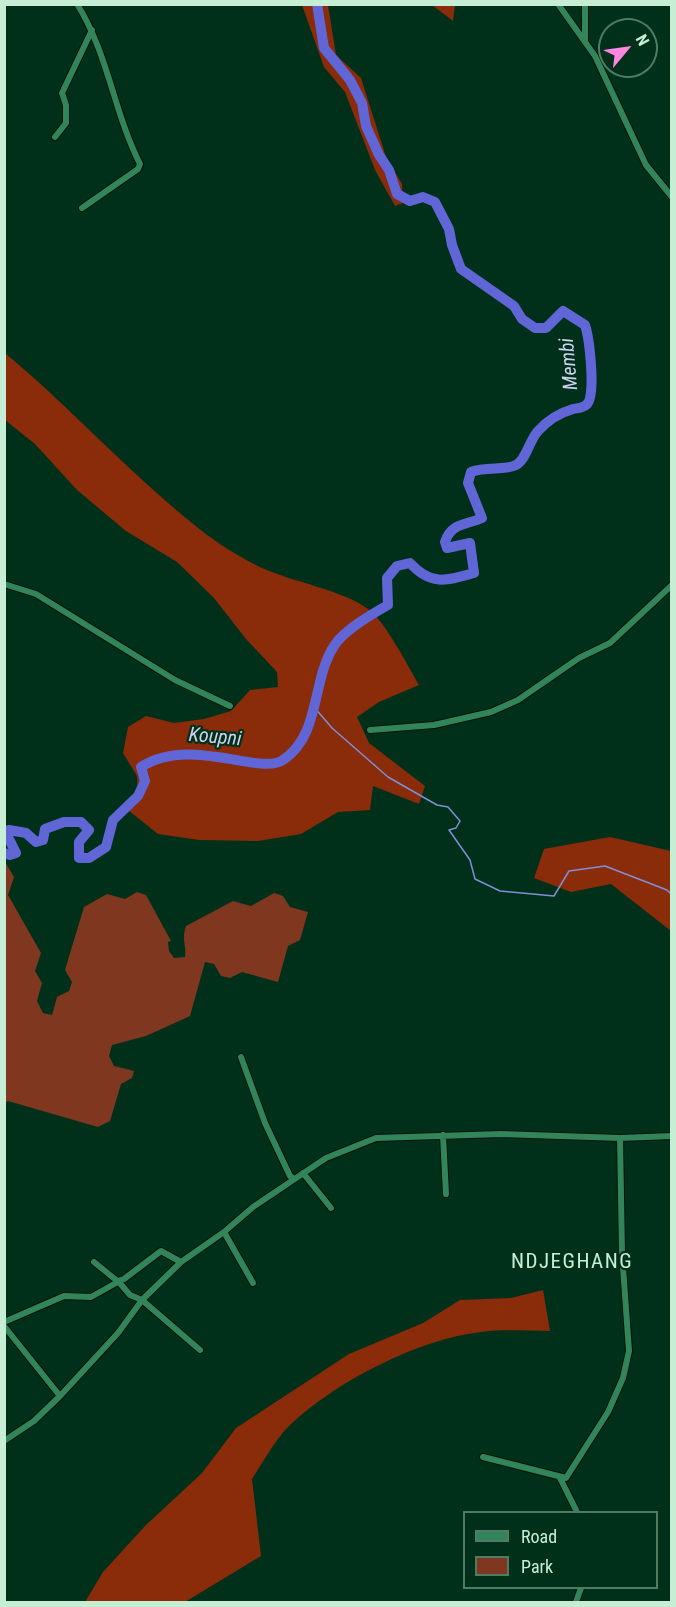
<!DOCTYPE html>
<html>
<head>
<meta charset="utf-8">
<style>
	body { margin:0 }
	#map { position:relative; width:676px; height:1607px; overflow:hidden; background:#01301a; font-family:"Roboto Condensed",sans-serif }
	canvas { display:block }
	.frame { position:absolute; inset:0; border:6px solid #c6eed5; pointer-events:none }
	.legend { position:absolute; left:463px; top:1511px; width:195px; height:78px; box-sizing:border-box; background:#01301a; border:2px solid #507c65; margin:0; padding:8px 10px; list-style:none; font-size:18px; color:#c6eed5 }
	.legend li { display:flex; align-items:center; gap:12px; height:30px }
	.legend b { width:30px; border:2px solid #507c65 }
	.north { position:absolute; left:598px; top:18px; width:60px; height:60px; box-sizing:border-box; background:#01301a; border:2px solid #507c65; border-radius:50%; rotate:61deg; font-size:16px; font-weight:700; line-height:24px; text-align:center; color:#c6eed5 }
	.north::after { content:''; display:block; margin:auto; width:21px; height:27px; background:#fe85e0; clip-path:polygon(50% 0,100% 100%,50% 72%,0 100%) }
</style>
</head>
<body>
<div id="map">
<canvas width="676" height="1607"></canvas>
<div class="frame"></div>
<ul class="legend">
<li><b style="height:8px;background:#32855a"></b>Road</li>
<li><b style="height:16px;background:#7f3720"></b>Park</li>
</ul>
<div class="north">N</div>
</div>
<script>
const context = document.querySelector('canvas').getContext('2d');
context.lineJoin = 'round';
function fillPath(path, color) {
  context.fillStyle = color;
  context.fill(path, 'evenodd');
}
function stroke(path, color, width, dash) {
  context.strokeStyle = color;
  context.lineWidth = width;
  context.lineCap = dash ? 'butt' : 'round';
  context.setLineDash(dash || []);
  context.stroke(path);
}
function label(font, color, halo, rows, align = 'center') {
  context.font = font + ' "Roboto Condensed",sans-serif';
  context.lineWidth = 4.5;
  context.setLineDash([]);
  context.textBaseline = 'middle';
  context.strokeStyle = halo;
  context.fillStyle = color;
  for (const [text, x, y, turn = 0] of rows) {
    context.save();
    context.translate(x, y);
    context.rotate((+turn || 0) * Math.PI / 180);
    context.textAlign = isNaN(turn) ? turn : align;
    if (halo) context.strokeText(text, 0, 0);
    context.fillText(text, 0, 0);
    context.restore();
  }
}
fillPath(new Path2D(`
	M4,860L14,877L8,895L41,953L35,971L42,983L37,1001L43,1013L52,1015L57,997L69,991L72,982L65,970L84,907L107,894L125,899L137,892L146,895L171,941L168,942L169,951L174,958L185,957C187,944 181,942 186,926L233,901L251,906L274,893L283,896L290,907L308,912L300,940L288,946L278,982L242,972L230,978L221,976L214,964L205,962L190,1016L146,1036L112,1045L109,1056L114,1066L134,1071L132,1078L121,1084L110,1121L98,1127L8,1101L5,1103Z`), '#7f3720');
fillPath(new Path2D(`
	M302,5H328L336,55L361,78L386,157L402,184L403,203L395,206L375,170L345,92L324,67Z
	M432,5H455L453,21Z
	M5,353C71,408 129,473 197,527C215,542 241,558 262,568C293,582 342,590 368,609C385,621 408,666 419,685L379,702L357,717L369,743L425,786L419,804L373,786L370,810L338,812L301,834L258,841L199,840L158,834L124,807L138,798L137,776L123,753L128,727L146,716L174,723L204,719L231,711L250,690L278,687L277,672L246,639L214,598L177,562L126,531L77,490L35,444L5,420Z
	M610,837L671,851V931L611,884L571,892L534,878L544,849Z
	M543,1290L550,1331C528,1331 504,1329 481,1332C418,1339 335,1382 289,1426C275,1440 263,1462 252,1479L261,1556L185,1602H85L103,1572L145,1526L202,1473L236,1428L349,1354L423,1323L460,1300L511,1298Z`), '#8a2b0a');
stroke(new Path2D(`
	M314,707L332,728L388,777L437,805L448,807L460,821L456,828L449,830L470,860L475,879L500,891L554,896L569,871L605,866L667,890L672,895`), '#7f8fd6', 1.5);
stroke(new Path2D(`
	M4,853L10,855L16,853L7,835L9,830L26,833L36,842L43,840L45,829L64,822H81L89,830L79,842V858H89L106,847L113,820L138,796L145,781L141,767C190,735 260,776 283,760C321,735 311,682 334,646C344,630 372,614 388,605L387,578L397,566L410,563C431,586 446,581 474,573L470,543L447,548L445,542C451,523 466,525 482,518L468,483L471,472C487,466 504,471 516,465C526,460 529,441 538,431C548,420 559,413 573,409C577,408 583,408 586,405C597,399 589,337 585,325L563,311L546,328H535L522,319L514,306L461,269L452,245L449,229L435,202L423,197L410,201L397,194L389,170L379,155L366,126L362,103L350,80L324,48L317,4`), '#6166d7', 10);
const minor = new Path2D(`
	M77,4C108,53 114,113 140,164L138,169L82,208
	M558,4L595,56L646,165L672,197
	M585,4V40
	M55,137L66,123V105L62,93L92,30
	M4,584L36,594L175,680L230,706
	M370,730L434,725L491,712L518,700L579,658L610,643L672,585
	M241,1057L265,1123L290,1176L294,1179
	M443,1135L446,1194
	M303,1173L331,1208
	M224,1232L253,1283
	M94,1262L121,1284L118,1281L130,1295L142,1300L200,1350
	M118,1281L124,1279L161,1251L181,1262
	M4,1322L64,1296L91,1297L116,1283
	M4,1326L60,1396
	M4,1441L34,1421L60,1396L118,1333L142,1300L181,1262L224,1232L253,1207L326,1158L376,1138L501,1134L620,1138L672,1136
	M483,1457L566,1478L608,1412L623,1378L629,1351L622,1253L620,1138
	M560,1478L577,1512
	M576,1602L581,1588`);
stroke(minor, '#001508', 8);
stroke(minor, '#32855a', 6);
label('italic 20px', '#cdd2ef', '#01301a', [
	["Membi",570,364,-95],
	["Koupni",215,738,5]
]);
context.letterSpacing = '1.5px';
label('21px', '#c6eed5', '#01301a', [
	["NDJEGHANG",572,1263]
]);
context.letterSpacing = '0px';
</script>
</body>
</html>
